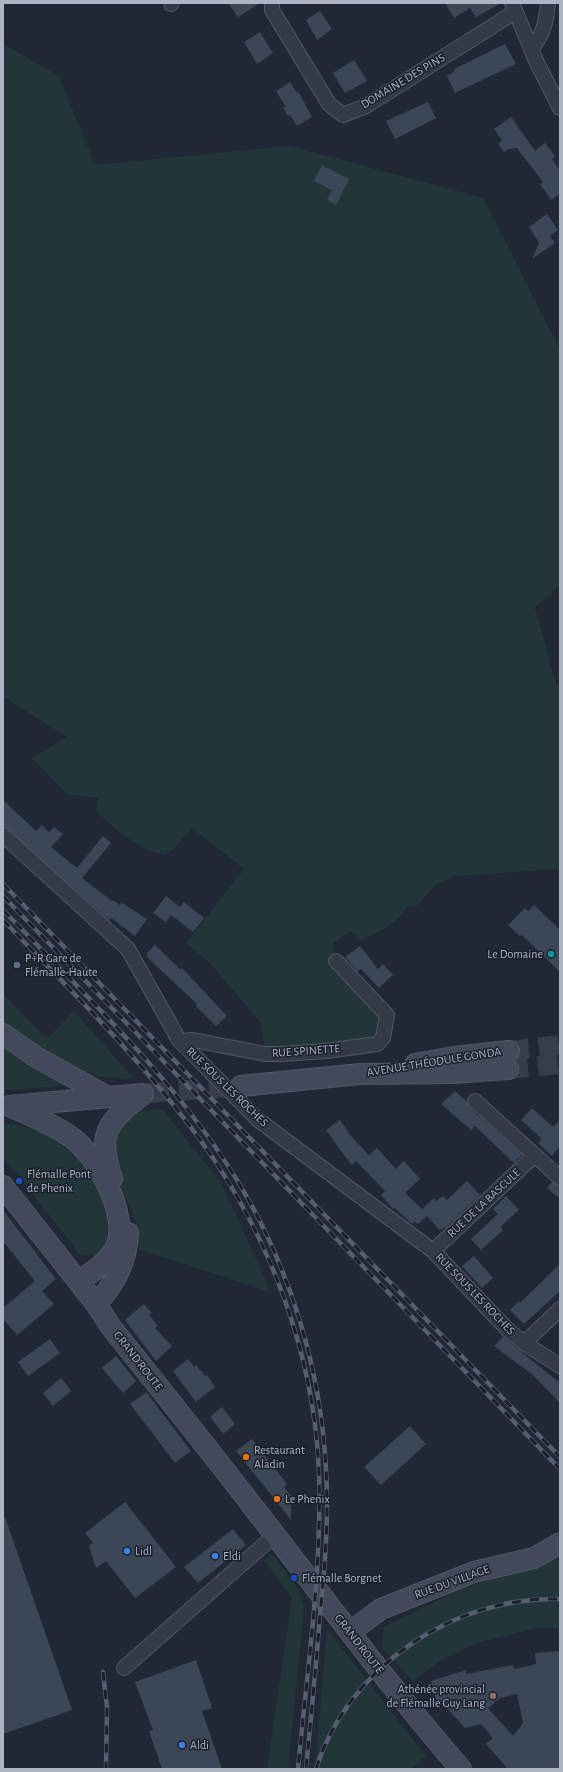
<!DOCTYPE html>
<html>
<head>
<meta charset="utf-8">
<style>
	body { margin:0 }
	#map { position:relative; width:563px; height:1772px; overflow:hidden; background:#202836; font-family:"Alegreya Sans",sans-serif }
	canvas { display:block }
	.frame { position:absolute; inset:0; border:4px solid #adb4c4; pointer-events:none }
</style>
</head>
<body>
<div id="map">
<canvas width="563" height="1772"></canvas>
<div class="frame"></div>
</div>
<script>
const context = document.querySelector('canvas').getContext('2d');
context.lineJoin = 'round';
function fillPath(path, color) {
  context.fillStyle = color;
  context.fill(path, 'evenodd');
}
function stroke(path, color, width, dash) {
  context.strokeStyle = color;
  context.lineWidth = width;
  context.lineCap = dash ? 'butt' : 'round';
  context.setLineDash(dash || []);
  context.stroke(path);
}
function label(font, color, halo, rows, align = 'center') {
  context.font = font + ' "Alegreya Sans",sans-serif';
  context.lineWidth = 3;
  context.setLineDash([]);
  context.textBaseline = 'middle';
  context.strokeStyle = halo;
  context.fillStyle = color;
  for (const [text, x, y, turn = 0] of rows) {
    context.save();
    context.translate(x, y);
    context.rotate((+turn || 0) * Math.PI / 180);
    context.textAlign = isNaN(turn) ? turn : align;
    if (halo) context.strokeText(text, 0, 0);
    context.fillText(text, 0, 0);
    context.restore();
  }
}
fillPath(new Path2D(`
	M3,44L59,76L95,165L290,146L483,198L560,349V585L535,608L555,680L560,689V869L455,876L435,885L418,905L408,906C396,924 381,931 362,940L351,931L333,943L336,961L387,1015L383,1038L265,1054L261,1023L209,962L186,943L244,869L192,828L174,849L164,855C135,848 117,830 96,811L98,798L67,794L32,758L67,737L7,699H3Z
	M3,994L47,1039L74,1011L133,1078C83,1083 43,1051 3,1026Z
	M3,1045L70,1085L3,1091Z
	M162,1109L222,1184L271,1292L138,1249L136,1223L112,1162L115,1131L135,1111Z
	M3,1123L31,1128L45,1134L72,1150L83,1161L113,1219L109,1245L96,1256L78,1254L75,1248L3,1157Z
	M272,1554L299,1589L304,1608L288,1769H267L292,1598L264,1560Z
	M560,1557V1629L540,1627L476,1643L441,1660L413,1681L382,1648L384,1627L459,1590Z
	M327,1629L426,1756L411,1769L397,1768L395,1769H315Z`), '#223538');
fillPath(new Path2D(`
	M228,3H260L238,17Z
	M445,3H501L476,17L470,8L454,18Z
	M320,11L332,29L317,40L306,20Z
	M260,32L273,53L257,64L244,42Z
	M505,44L516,64L455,93L447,76L454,72V69Z
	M354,60L367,81L345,93L333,73Z
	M290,82L297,93L298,91L312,117L297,126L290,115L288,116L283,108L286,107L276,91Z
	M428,102L436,118L395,139L386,121Z
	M511,117L535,151L545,143L555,156L552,159L560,170V194L551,200L540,184L543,182L517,148L508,149L504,152L498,144L502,140L494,129Z
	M322,165L349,179L336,205L327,200L332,190L314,181Z
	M547,214L558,230L550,236L555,243L532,259L539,243L529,227Z
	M3,800L36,831L42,825L49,832L54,827L63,834L51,847L77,868L103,836L111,843L82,878L112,901L113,900L120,905L122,903L147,919L135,936L111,918L109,920L108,919L5,827L3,825Z
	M166,896L180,907L184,902L204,918L193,932L171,915L166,922L153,913Z
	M534,905L560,930V972L522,935L520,936L508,925L525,908L528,911Z
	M155,945L181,970L182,968L227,1016L216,1026L196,1006L197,1004L147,957V953Z
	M360,946L378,969L383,964L393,975L379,988L361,969L357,971L345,957Z
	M455,1091L467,1102L469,1107L522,1155L514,1163L475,1126L471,1130L441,1104Z
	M532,1108L553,1127L560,1120V1146L552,1156L538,1143L542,1139L521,1120Z
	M340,1120L350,1135L369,1155L377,1148L396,1169L404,1161L420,1179L405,1193L422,1209L434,1198L436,1201L443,1196L447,1200L467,1181L480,1195L446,1227L439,1230L427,1216L418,1224L415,1222L412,1224L395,1208L393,1209L381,1195L385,1191L356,1161L352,1165L347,1159L326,1130Z
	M552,1182L560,1186V1199L547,1188Z
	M506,1196L519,1210L500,1227L503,1230L481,1250L471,1239L498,1214L493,1209Z
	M3,1210L56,1279L42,1291L54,1304L17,1335L3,1319V1308L35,1281L3,1241Z
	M474,1256L493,1278L482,1288L462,1266Z
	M560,1264V1291L524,1324L510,1310L519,1301L520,1303Z
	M144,1304L152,1313L149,1315L158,1326L155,1328L172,1346L156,1361L125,1320Z
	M503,1337L560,1383V1403L533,1375L494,1346Z
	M50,1339L60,1353L28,1376L18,1362Z
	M116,1356L136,1381L123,1393L102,1368Z
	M188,1359L194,1367L196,1365L205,1376L207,1375L215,1387L196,1402L173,1371Z
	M61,1378L71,1391L53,1406L43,1393Z
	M146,1392L191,1451L175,1463L130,1404Z
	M222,1407L235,1424L223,1434L210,1417Z
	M410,1426L426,1444L381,1485L364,1467Z
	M252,1439L287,1484L284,1487L291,1496V1520L236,1451Z
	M125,1502L176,1567L135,1598L106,1561L96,1568L89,1546L93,1543L85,1533Z
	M3,1517H5L72,1710L3,1734Z
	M233,1529L246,1545L198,1583L184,1567Z
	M560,1651V1769H508L486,1744L493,1738L481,1724L465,1728L444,1705H440L436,1700L431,1681L466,1670V1674L512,1665L515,1669L536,1664L535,1653ZM517,1694L523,1723L513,1736L488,1708L500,1698Z
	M196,1660L212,1708L202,1711L222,1769H162L149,1731L153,1730L135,1682Z`), '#3b4657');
stroke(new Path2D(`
	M509,1051L560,1045
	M508,1069L560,1064
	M149,1093L241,1086`), '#353d4b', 20, [20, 10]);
const street = new Path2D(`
	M171,3V4
	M272,3V10L329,104L343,115L366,106L515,12
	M512,3L537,63L560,108
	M531,49C544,34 546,22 548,3
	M3,835L128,949L179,1040L257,1119L433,1251L509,1331L524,1343L560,1366
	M180,1041L193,1040L265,1054H282L326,1051L377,1044L383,1038L387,1015L336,961
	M475,1101L560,1178
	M433,1251L535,1155
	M524,1343L560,1309
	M124,1668L275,1535`);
const secondary = new Path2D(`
	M3,1034L36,1057L108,1097
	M415,1064L454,1057L509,1051
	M241,1086L360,1074L454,1073L508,1069
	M9,1106C30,1115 53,1124 71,1137C97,1155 130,1216 116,1247C109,1262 91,1272 79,1282
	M10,1106L143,1094
	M112,1179C97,1134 106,1123 142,1095
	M3,1186L96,1304L111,1327C159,1387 207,1447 254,1508C322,1595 388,1685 461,1769
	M96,1304C116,1283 127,1261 128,1233
	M350,1632L381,1609L474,1572L534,1558L560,1543`);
stroke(street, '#505765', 16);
stroke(secondary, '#505765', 22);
stroke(street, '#333a47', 14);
stroke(secondary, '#41495a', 20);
const rail = new Path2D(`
	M3,884L560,1457
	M3,896L560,1469
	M3,910C85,995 179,1083 240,1185C291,1271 321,1370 326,1470C329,1518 325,1566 320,1615C316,1666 311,1718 306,1769
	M3,920C71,991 143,1061 201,1141C270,1236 315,1356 319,1474C322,1572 307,1671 298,1769
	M103,1672L107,1707L106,1769
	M316,1769C348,1667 454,1596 560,1599`);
stroke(rail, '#555e6e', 4.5);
stroke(rail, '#191f2b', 3, [9]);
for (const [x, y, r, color] of [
	[551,954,4,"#0f9aa8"],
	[17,965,4,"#5c6f8a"],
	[19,1181,4,"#1a4fb4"],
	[246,1457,4,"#e8710a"],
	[277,1499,4,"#e8710a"],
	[127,1551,4,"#3f7fe0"],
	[215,1556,4,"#3f7fe0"],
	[294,1578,4,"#1a4fb4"],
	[493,1696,4,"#8d6e63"],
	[182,1745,4,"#3f7fe0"]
]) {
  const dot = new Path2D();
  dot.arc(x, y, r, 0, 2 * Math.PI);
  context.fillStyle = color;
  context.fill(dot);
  stroke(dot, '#191f2b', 1.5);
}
label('12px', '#adb4c4', '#191f2b', [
	["DOMAINE DES PINS",403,81,-31],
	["RUE SPINETTE",306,1051,-4],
	["AVENUE THÉODULE GONDA",434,1062,-9],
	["RUE SOUS LES ROCHES",227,1087,44],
	["RUE DE LA BASCULE",484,1203,-43],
	["RUE SOUS LES ROCHES",475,1294,46],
	["GRAND'ROUTE",138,1361,52],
	["RUE DU VILLAGE",452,1582,-20],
	["GRAND'ROUTE",359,1644,52]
]);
label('12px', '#adb4c4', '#191f2b', [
	["Le Domaine",543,954,"right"],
	["P+R Gare de",25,958],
	["Flémalle-Haute",25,972],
	["Flémalle Pont",27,1174],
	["de Phenix",27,1188],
	["Restaurant",254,1450],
	["Aladin",254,1464],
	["Le Phenix",285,1499],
	["Lidl",135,1551],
	["Eldi",223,1556],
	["Flémalle Borgnet",302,1578],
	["Athénée provincial",485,1689,"right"],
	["de Flémalle Guy Lang",485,1703,"right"],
	["Aldi",190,1745]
], 'left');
</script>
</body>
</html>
